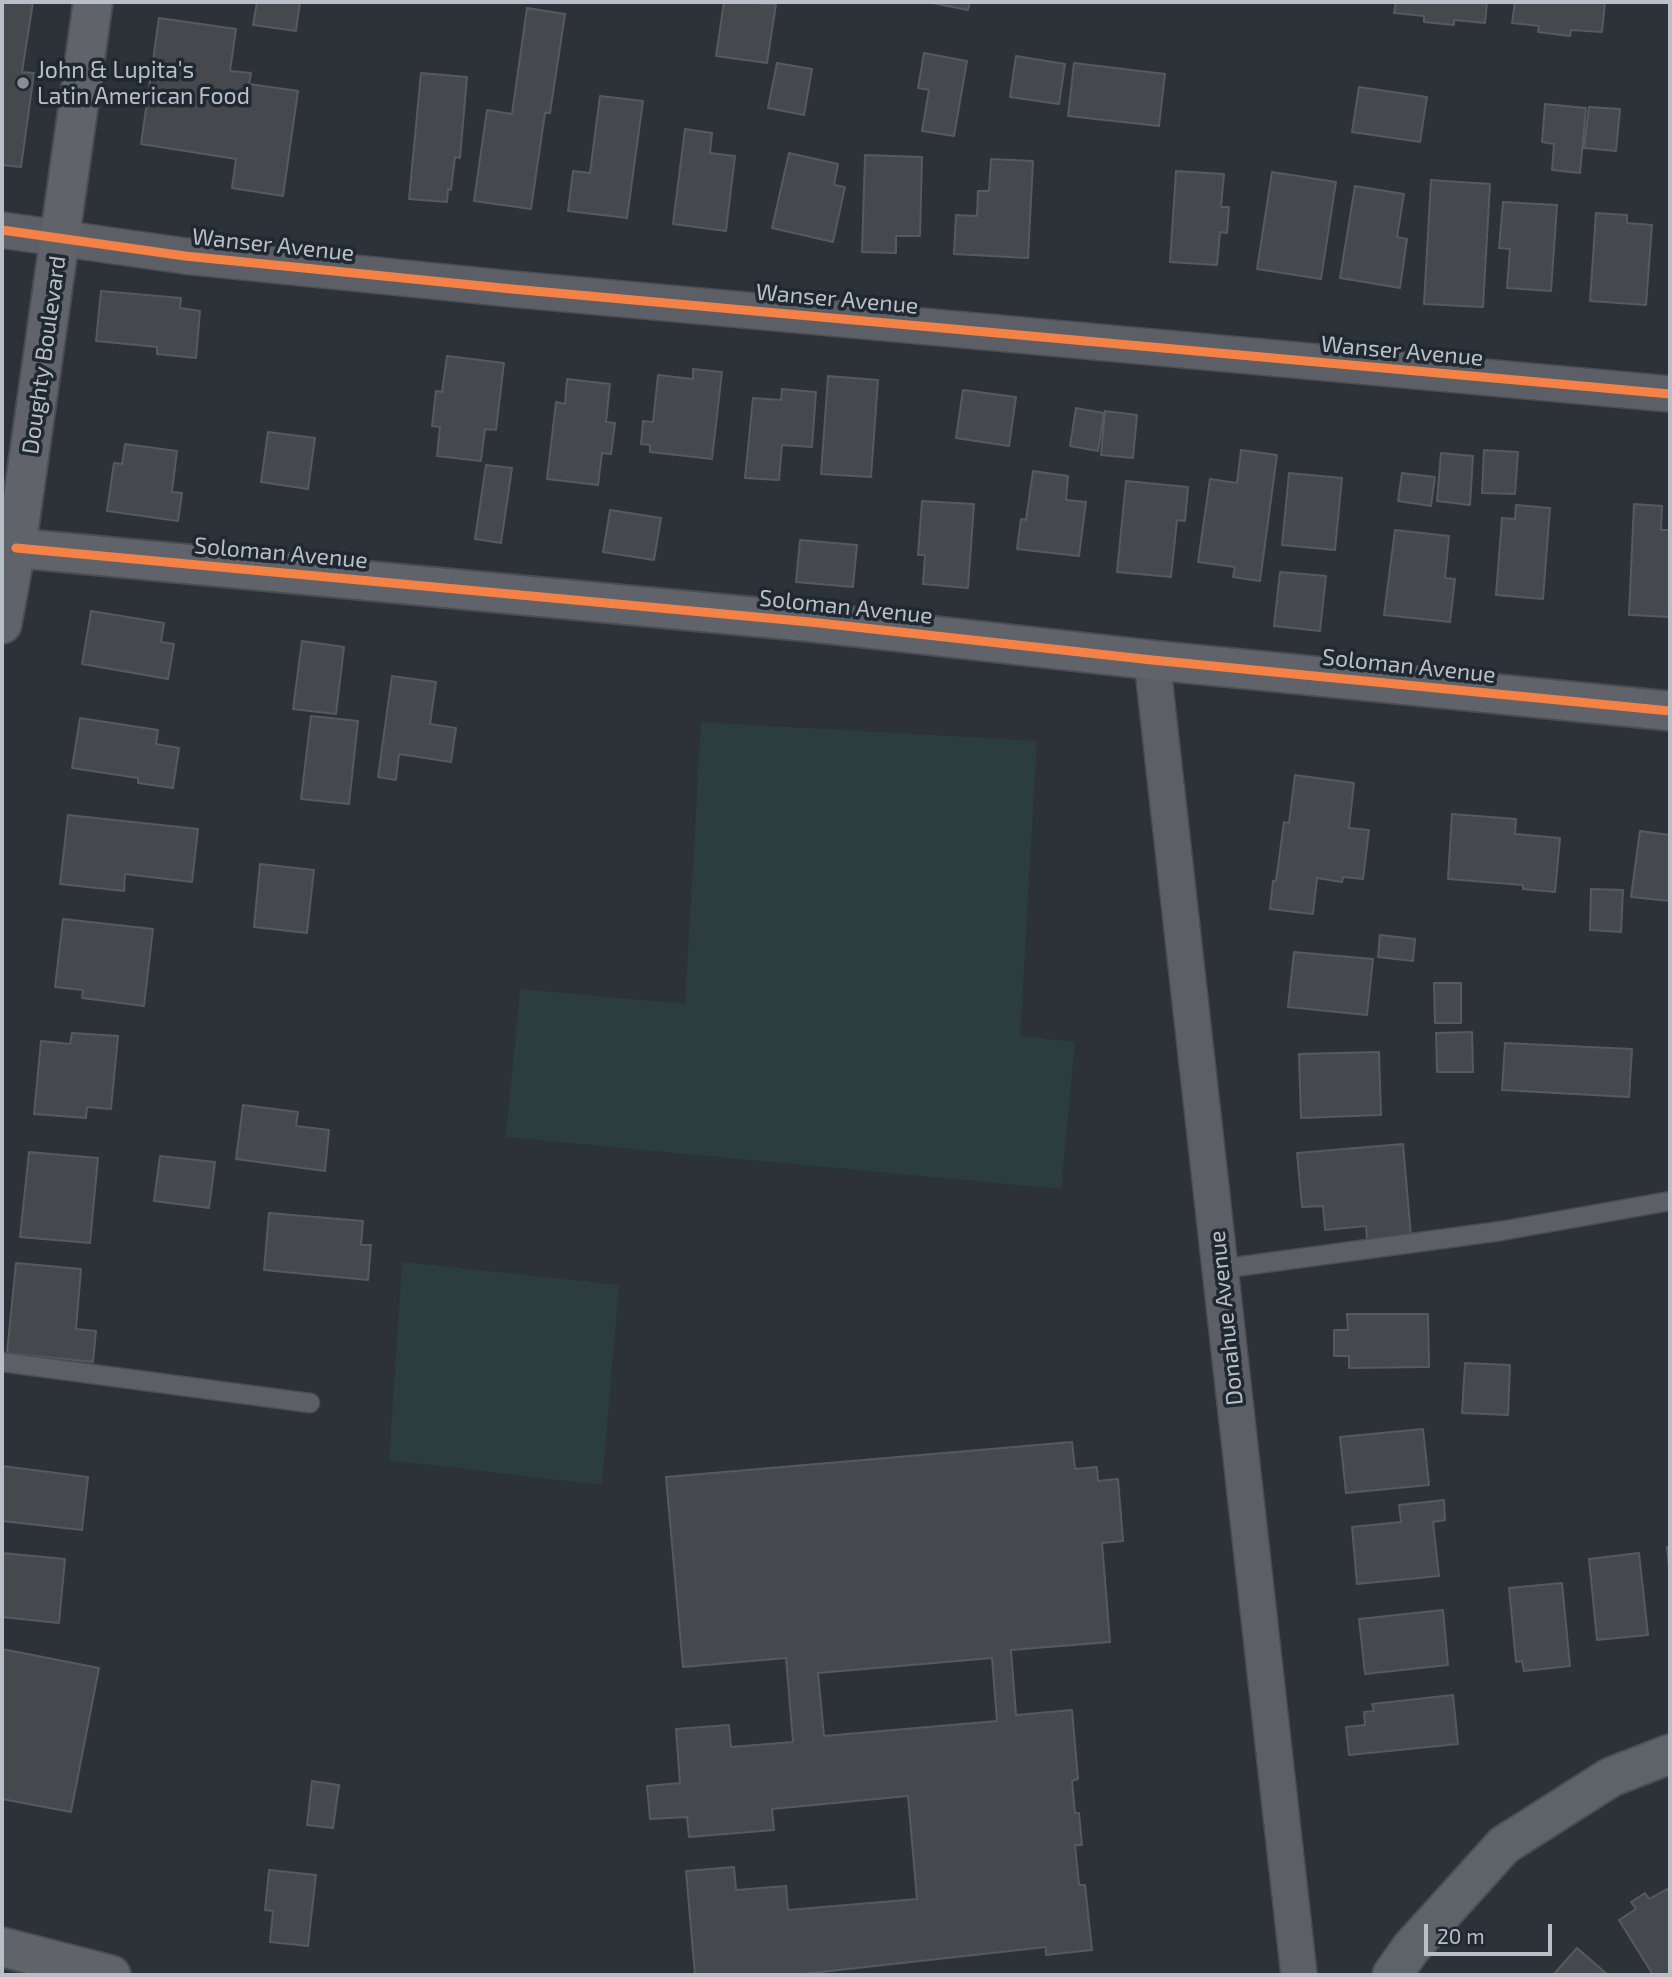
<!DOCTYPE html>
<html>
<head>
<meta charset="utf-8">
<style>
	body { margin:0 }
	#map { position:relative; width:1672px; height:1977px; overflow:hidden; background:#2d3238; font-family:"Exo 2",sans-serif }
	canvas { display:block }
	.frame { position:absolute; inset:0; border:4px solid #b8bfc8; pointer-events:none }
	.scale { position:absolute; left:1424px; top:1924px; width:128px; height:32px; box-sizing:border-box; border:4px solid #b8bfc8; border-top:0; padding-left:9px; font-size:21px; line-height:24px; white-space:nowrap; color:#b8bfc8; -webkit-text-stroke:5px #202932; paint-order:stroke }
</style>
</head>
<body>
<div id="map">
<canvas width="1672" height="1977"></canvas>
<div class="frame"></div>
<div class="scale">20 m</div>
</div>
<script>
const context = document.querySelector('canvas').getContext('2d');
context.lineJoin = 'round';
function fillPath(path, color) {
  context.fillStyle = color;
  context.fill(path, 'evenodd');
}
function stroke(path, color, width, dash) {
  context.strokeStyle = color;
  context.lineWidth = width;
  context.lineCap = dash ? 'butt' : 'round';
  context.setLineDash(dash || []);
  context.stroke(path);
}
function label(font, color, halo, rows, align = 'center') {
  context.font = font + ' "Exo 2",sans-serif';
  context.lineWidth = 7;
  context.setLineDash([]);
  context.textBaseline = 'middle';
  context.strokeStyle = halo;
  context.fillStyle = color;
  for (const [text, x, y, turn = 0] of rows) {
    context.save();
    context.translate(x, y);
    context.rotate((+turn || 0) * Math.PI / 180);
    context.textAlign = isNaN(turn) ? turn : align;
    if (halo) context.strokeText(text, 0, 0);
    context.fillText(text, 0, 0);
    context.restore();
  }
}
fillPath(new Path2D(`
	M701,722L1037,741L1020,1036L1075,1042L1061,1189L506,1137L520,989L685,1004Z
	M402,1262L619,1285L602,1485L389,1460Z`), '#2b3d3e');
const building = new Path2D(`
	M2,2H33L22,72L34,73L21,167L2,165Z
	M257,2H300L296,31L253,25Z
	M724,2L776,4L767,63L716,56Z
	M928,2H970L968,10Z
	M1396,2H1487L1485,23L1454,20V25L1424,22V16L1394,13Z
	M1515,2H1605L1602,32L1571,30L1570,36L1538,32L1539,26L1512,23Z
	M527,8L565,14L550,113H545L531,209L474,201L487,110L512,114Z
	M159,18L236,29L230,71L251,73L249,84L298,91L283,196L232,188L236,159L141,144Z
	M924,53L967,61L954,136L922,131L929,90L918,88Z
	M1016,56L1065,64L1059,104L1010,97Z
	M777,63L812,69L804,115L768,108Z
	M1074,63L1165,74L1159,126L1068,116Z
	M421,73L467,77L460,158L455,157L451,190L448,189L447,202L409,199Z
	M1359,87L1427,97L1420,142L1352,132Z
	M600,96L643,101L627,218L568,211L573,171L590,173Z
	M1545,104L1586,108L1580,173L1552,170L1554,144L1542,142Z
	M1589,107L1620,109L1616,151L1584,148Z
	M685,129L712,133L710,153L735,156L726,231L673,224Z
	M789,153L838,164L834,185L845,187L833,242L772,228Z
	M865,155L922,157L920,236H896V253L862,252Z
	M991,159L1033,161L1028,258L954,254L956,215L977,216L978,191H989Z
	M1176,171L1224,174L1221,207H1229L1227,233L1220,232L1217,265L1170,262Z
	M1272,172L1336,182L1321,279L1257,269Z
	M1431,180L1490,184L1483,307L1424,304Z
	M1355,186L1404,194L1397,237L1407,239L1400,288L1340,278Z
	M1503,202L1557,205L1551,291L1507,288L1510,249L1499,248Z
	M1596,213L1627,215V223L1652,225L1646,305L1590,301Z
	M101,291L181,298L180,308L200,311L196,358L157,354V347L96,341Z
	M447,356L504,363L496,430L485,429L481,461L437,456L440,427L432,426L436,391L442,392Z
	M693,369L722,372L712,459L650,452V445L641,444L643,421L653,422L658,375L693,379Z
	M828,376L878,380L871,477L821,474Z
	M567,379L610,384L606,422L615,423L611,454L602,453L598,485L547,479L556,402L565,404Z
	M782,389L816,392L812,447L782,445L779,480L745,478L753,398L781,400Z
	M963,390L1016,397L1009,446L956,438Z
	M1076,408L1104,413L1098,451L1070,446Z
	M1105,411L1137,415L1133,458L1101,455Z
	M268,432L315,438L308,489L261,482Z
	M125,444L177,451L172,492L182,493L178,521L107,511L114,463L122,464Z
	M1241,450L1277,455L1260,581L1233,577L1235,567L1198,562L1210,479L1237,483Z
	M1484,450L1518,452L1515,494L1482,493Z
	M1441,453L1473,456L1470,505L1437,501Z
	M486,465L512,468L501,543L475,539Z
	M1033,471L1068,476L1066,500L1086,502L1079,556L1017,549L1021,519L1026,520Z
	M1289,473L1342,478L1335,550L1282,545Z
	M1402,473L1435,477L1431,506L1398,501Z
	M1126,481L1188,487L1185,521L1177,520L1171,577L1117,572Z
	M922,501L974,504L968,588L923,584L925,555H918Z
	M1634,504L1662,506L1661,530H1670V617L1629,615Z
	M1516,505L1550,508L1543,599L1496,595L1502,518L1515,519Z
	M610,510L661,518L654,560L603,552Z
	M1395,530L1449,536L1445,578L1455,579L1450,622L1384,615Z
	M800,540L857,545L853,587L796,582Z
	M1280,572L1326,576L1320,631L1274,626Z
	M91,611L164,623L161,642L174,644L168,679L82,664Z
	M302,641L344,647L336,714L293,709Z
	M392,676L436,682L430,724L456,728L451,762L399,754L396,780L378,777Z
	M311,716L358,721L349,804L301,799Z
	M80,718L158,730L156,744L179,748L173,788L138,783V778L72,768Z
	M1295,775L1354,783L1349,828L1369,830L1363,879L1343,877L1342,882L1317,878L1313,914L1270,909L1273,881H1276L1284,822L1289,823Z
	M1452,814L1516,819L1515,834L1560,838L1555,892L1523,889V885L1448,879Z
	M68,815L198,829L192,882L125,874L124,891L60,884Z
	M1640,831L1670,835V901L1631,897Z
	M260,864L314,870L307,933L254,927Z
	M1591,889L1623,890L1621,932L1590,930Z
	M63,919L153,929L144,1006L82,998L83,990L55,987Z
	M1380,935L1415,939L1413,961L1378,957Z
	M1294,952L1373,959L1367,1015L1288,1007Z
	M1434,983H1461V1023H1435Z
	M1472,1032L1473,1072H1437L1436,1033Z
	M72,1033L118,1036L111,1109L87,1107L86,1118L34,1114L41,1041L70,1044Z
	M1505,1043L1632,1049L1629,1097L1502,1090Z
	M1379,1052L1381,1115L1301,1118L1299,1054Z
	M243,1105L298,1112L296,1126L329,1130L325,1171L236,1159Z
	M1403,1144L1411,1236L1367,1240L1366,1226L1325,1230L1323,1206L1302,1207L1297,1153Z
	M29,1152L98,1158L90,1243L20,1237Z
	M160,1156L215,1162L209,1208L154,1201Z
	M269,1213L363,1221L361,1245H371L368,1280L264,1270Z
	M16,1263L81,1269L76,1329L96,1331L93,1362L7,1353Z
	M1347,1314H1428L1429,1367L1349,1368V1356H1334V1330H1348Z
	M1465,1363L1510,1365L1508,1415L1462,1413Z
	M1423,1429L1429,1485L1346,1493L1340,1437Z
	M1072,1442L1075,1469L1097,1467L1098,1481L1118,1479L1123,1541L1102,1543L1110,1642L1011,1650L1016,1715L1072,1710L1078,1779L1072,1781L1075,1813H1079L1082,1845H1075L1079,1885H1085L1092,1950L1046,1955V1947L794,1975H695L686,1871L734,1867L736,1890L786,1886L788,1910L917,1899L908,1796L772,1809L774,1830L689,1837L687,1817L650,1819L647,1786L680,1783L676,1729L729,1725L731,1747L793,1742L786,1658L683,1667L666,1477ZM992,1658L997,1721L824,1736L818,1673Z
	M2,1466L88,1477L82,1530L2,1521Z
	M1444,1500L1445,1520L1433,1522L1439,1576L1357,1584L1352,1527L1401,1522L1399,1505Z
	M1667,1547H1670V1577Z
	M2,1553L65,1559L59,1623L2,1617Z
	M1639,1553L1648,1635L1597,1640L1589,1559Z
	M1562,1583L1570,1666L1524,1671L1522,1661L1516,1662L1509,1588Z
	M1443,1610L1448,1665L1365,1674L1359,1619Z
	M2,1649L99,1668L71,1812L2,1799Z
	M1453,1695L1458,1744L1349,1755L1346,1727L1365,1725L1364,1712L1374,1711L1372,1704Z
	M312,1781L339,1785L333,1828L307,1825Z
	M269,1870L316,1875L308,1946L270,1942L273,1911L265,1910Z
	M1667,1889L1670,1893V1975H1653L1619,1920L1636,1909L1631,1902L1645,1893L1649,1899Z
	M1577,1948L1608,1975H1553Z`);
fillPath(building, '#45494e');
stroke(building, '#555a5f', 2);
const lane = new Path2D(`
	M1220,1269L1501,1231L1670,1201
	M2,1362L310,1403`);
const street = new Path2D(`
	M2,230L185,256L512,289L1670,394
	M1152,660L1299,1975`);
const secondary = new Path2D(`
	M16,548L810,622L1152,660L1670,711
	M2,624L16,548L93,2
	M2,1947L111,1975`);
const primary = new Path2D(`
	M1392,1975L1411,1948L1504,1845L1611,1777L1670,1754`);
stroke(lane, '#4a4e53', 21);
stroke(street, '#4a4e53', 38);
stroke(secondary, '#4a4e53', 42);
stroke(primary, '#4a4f55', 42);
stroke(lane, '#5c6066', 18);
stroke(street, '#5c6066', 35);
stroke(secondary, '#60646a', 38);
stroke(primary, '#5e6368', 38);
stroke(new Path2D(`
	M2,230L185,256L512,289L1670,394
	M16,548L810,622L1152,660L1670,711`), '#f48246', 9);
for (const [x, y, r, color] of [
	[23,83,7,"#878e96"]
]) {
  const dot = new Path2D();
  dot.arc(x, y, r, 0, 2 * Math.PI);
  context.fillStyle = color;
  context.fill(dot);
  stroke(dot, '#202932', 2.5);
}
label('23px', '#b8bfc8', '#202932', [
	["John & Lupita's",37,70],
	["Latin American Food",37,96]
], 'left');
label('23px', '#b8bfc8', '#202932', [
	["Wanser Avenue",273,245,6],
	["Wanser Avenue",837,299,5],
	["Wanser Avenue",1402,351,5],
	["Doughty Boulevard",44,355,-82],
	["Soloman Avenue",281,553,5],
	["Soloman Avenue",846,607,6],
	["Soloman Avenue",1409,666,6],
	["Donahue Avenue",1226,1318,-96]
]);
</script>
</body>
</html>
